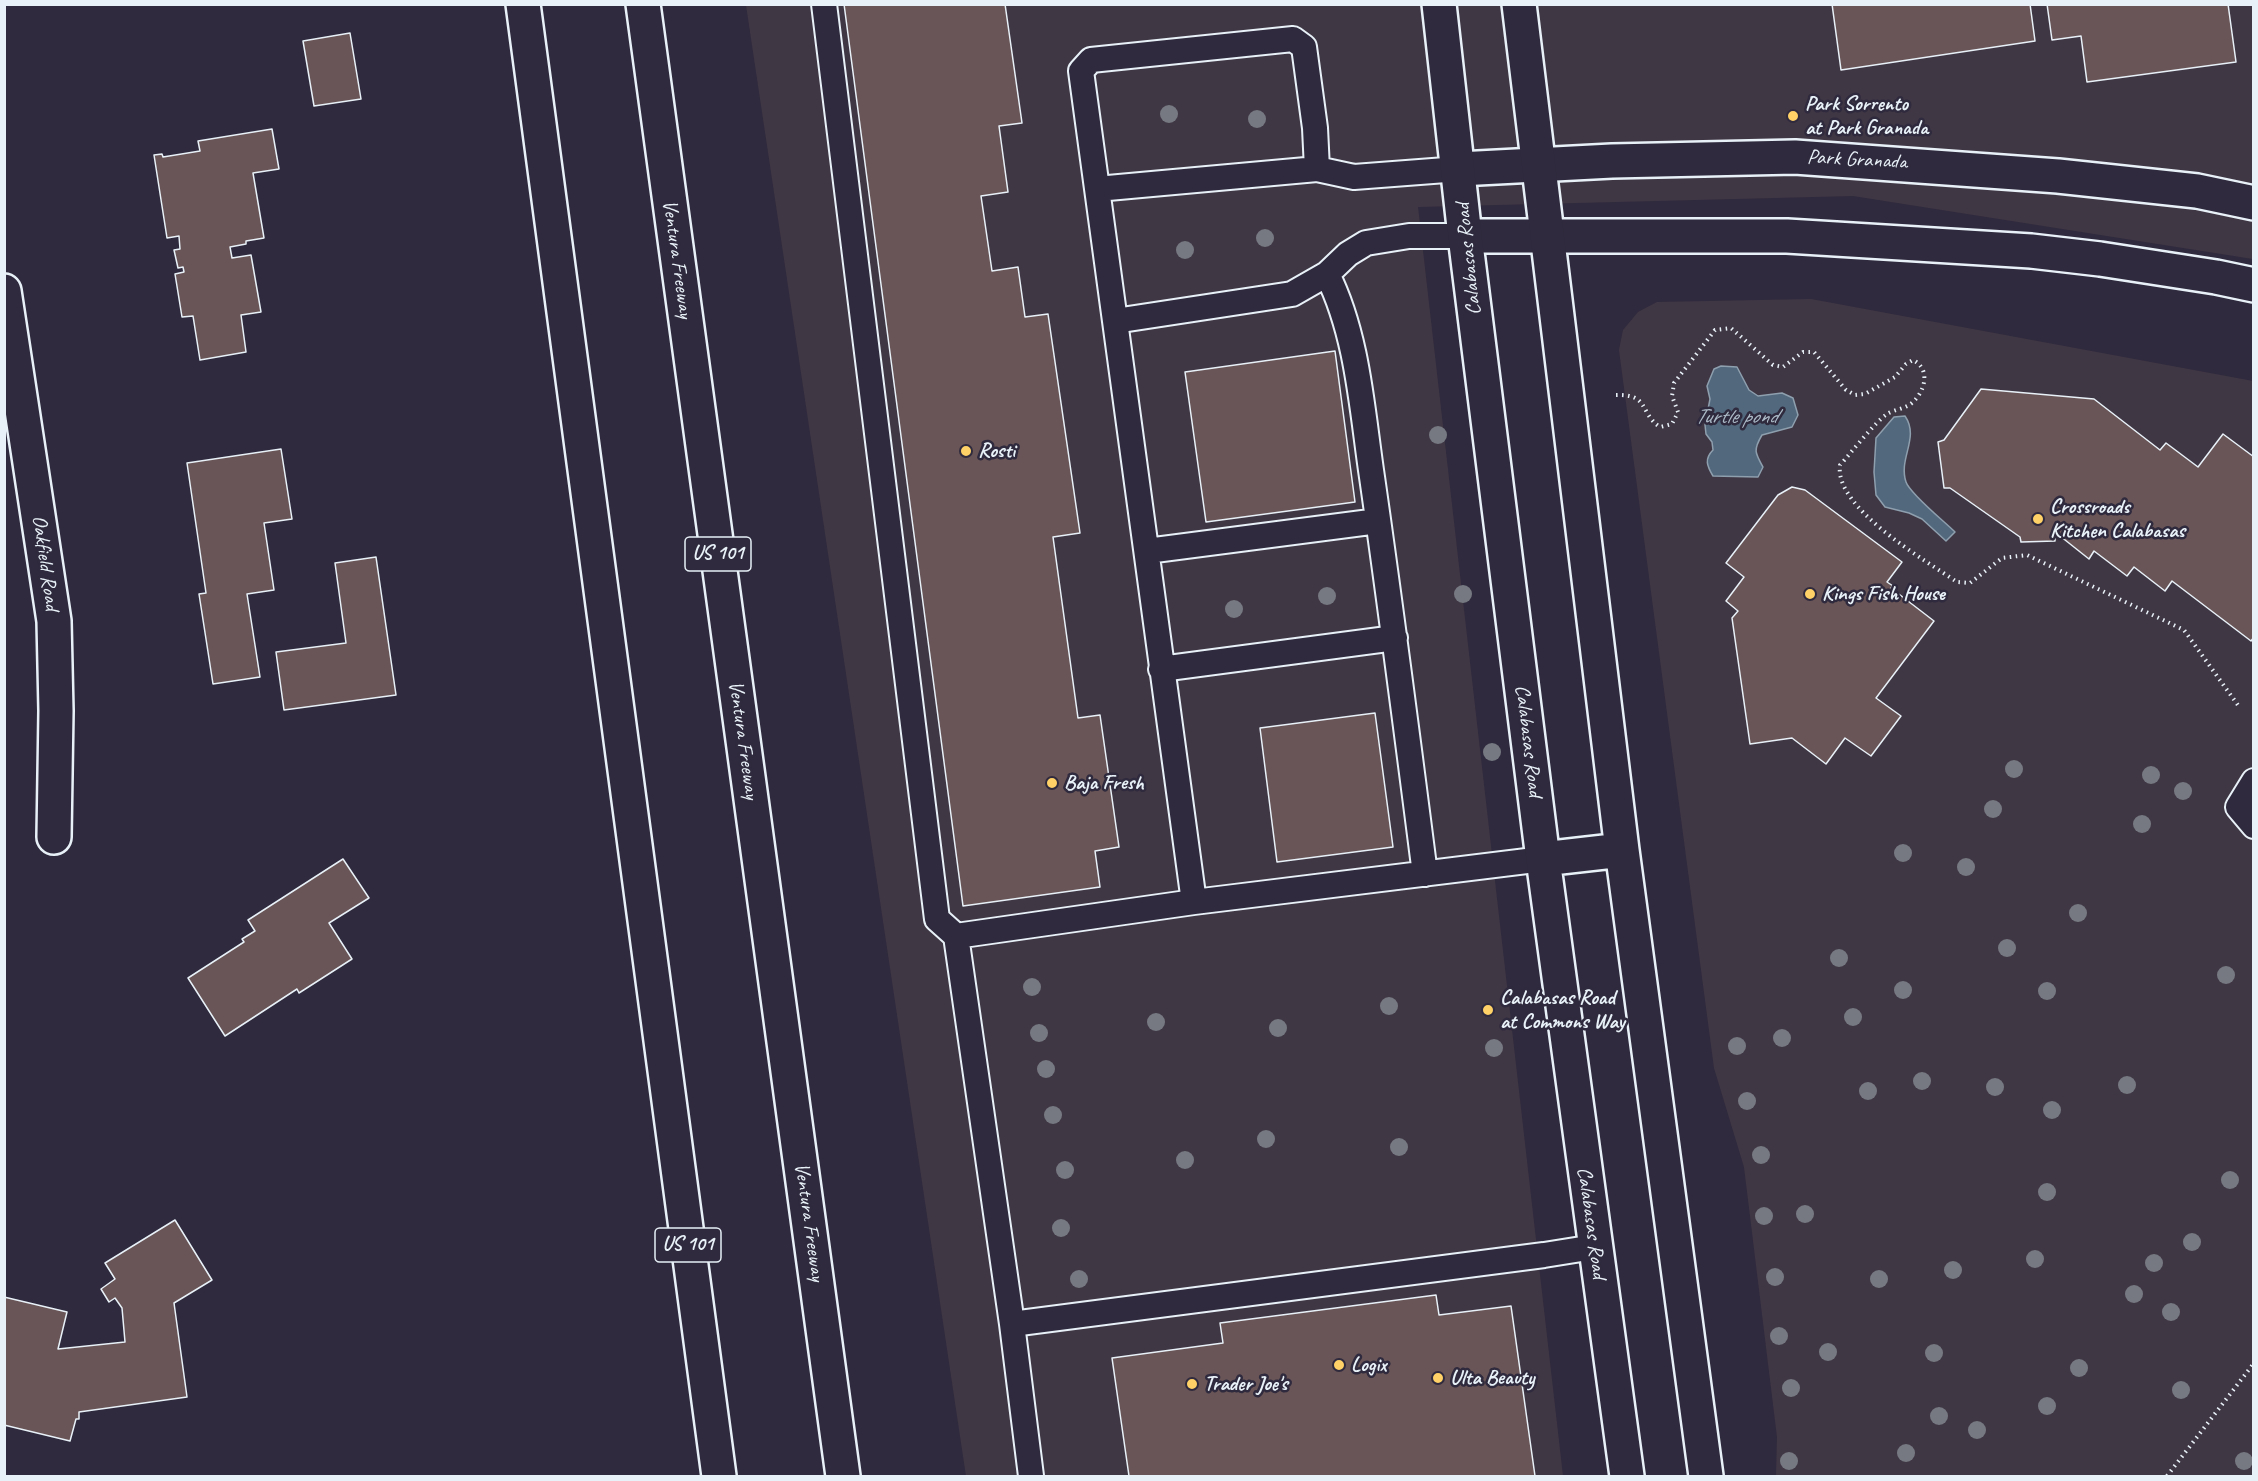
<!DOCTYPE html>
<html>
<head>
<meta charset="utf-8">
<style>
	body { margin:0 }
	#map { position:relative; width:2258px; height:1481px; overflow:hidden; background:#2f2a3d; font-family:Caveat,sans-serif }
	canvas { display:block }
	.frame { position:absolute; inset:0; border:6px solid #e8f1f8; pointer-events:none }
</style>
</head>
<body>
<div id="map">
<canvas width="2258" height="1481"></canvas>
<div class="frame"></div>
</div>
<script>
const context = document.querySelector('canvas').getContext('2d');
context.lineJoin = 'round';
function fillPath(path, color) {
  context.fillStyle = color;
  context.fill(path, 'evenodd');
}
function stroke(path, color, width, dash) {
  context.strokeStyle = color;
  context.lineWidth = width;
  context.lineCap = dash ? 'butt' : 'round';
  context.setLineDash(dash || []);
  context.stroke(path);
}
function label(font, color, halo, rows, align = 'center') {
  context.font = font + ' Caveat,sans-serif';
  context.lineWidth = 5;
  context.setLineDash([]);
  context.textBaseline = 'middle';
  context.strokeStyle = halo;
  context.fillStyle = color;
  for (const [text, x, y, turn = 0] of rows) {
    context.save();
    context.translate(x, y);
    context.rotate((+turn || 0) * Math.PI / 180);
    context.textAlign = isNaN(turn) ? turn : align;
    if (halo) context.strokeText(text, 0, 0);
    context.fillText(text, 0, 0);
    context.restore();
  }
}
fillPath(new Path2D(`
	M746,5H2253V259L1853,196L1418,207L1563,1476H966Z
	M1811,299L2253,381V1476H1776L1777,1437L1744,1167L1714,1068L1619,350L1623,330L1638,312L1657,302Z`), '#403745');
const water = new Path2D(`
	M1721,366L1737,367L1749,390L1758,396L1782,393L1793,398L1798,415L1792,427L1762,435C1753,450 1755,453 1763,467L1758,477L1713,476C1707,466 1704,459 1713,450L1712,442L1706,434L1705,425L1710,399L1707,386L1714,369Z
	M1905,416C1920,438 1898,458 1906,482C1910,494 1945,522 1955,532L1946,541L1922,519L1909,513L1885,507L1876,495L1874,472L1876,438L1894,417Z`);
fillPath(water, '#52687d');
stroke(water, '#8e9fae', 1.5);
const building = new Path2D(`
	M844,4H1005L1022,123L999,126L1008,192L981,196L992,271L1018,267L1025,317L1048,314L1080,533L1053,537L1078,718L1100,715L1119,847L1095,851L1100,887L963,906Z
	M1832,4H2030L2035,41L1841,70Z
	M2047,4H2228L2236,62L2087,82L2081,36L2052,40Z
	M350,33L361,99L314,106L303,41Z
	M272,129L279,169L253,173L264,238L246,241V244L230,247L232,258L251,255L261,312L241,315L246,352L200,360L193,316L182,317L175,274L184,272L183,267L178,268L174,250L180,249L179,236L167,238L154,155L162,154L163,157L200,151L198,141Z
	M1335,351L1355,502L1206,522L1185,372Z
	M1981,389L2094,399L2160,450L2166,443L2198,467L2223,434L2254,457V637L2251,641L2172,581L2165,591L2134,567L2127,576L2094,551L2089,559L2055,532V541L2021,542L2020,537L1950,488H1944L1938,442L1944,440Z
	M281,449L292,519L264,523L274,590L247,594L260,677L213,684L199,594L206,593L187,463Z
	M1792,487L1805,490L1902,562L1887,582L1893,586L1891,588L1934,621L1876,698L1901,716L1871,756L1845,738L1826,764L1792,738L1750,744L1732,618L1738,611L1726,601L1744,577L1726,563L1778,495Z
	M376,557L396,695L284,710L276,652L346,643L335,563Z
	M1375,713L1393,847L1277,862L1260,728Z
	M343,859L369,898L329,923L352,959L299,993L297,989L225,1036L188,978L244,942L242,939L255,931L248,920Z
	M175,1220L212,1280L174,1303L187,1397L79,1412V1419H76L70,1441L4,1425V1297L67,1312L58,1349L125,1342L122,1308L115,1298L109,1302L101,1289L115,1279L105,1263Z
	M1436,1295L1439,1315L1511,1306L1535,1476H1129L1112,1358L1223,1343L1220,1323Z`);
fillPath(building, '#695557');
stroke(building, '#e8f1f8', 1.5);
const service = new Path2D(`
	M824,4L937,919L956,936L1012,1324L1031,1476
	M1097,189L1317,169L1354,177L1459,169
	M1327,274C1358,336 1362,410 1372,477C1391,609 1408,741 1425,874
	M1115,321L1292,294L1327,274L1348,254L1366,243L1409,236H1465
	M1147,551L1378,521
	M1161,669L1395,638
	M2254,781L2238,807L2254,826
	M1194,902L1081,71L1091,60L1293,39L1304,47L1315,128L1317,169
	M956,936L1194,902L1543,859
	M1012,1324L1544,1255L1594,1247`);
const minor = new Path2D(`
	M4,291L54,621L56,711L54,837`);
const tertiary = new Path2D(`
	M1459,169L1612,161L1795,157L2058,176L2197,191L2254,203
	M1465,236H1787L2031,251L2100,259L2216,277L2254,285`);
const secondary = new Path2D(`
	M1439,4L1465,236L1543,859L1627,1476
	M1519,4L1622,850L1706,1476
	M1543,859L1622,850`);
const motorway = new Path2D(`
	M523,4L719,1476
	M643,4L843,1476`);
stroke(service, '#e8f1f8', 28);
stroke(minor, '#e8f1f8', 38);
stroke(tertiary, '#e8f1f8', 38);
stroke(secondary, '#e8f1f8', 38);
stroke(motorway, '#e8f1f8', 38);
stroke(new Path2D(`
	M1616,395C1650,394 1639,413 1660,427L1672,424L1678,412L1672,396L1674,383L1715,330L1731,328L1773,365L1783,367L1803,352H1814L1846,390L1855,395L1865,394L1895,377L1906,364L1913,360C1931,369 1925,391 1913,402C1906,409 1895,409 1887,414C1876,421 1851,453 1840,465C1834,508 1925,560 1957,582L1970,583L2002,558L2027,555L2184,630L2240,708
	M2167,1476L2254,1363`), '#e8f1f8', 4, [1.5, 4.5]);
stroke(service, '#2f2a3d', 24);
stroke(minor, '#2f2a3d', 33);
stroke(tertiary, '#2f2a3d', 33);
stroke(secondary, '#2f2a3d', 33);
stroke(motorway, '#2f2a3d', 33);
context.fillStyle = '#767981';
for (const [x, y] of [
	[1169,114],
	[1257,119],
	[1265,238],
	[1185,250],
	[1438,435],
	[1463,594],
	[1327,596],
	[1234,609],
	[1492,752],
	[2014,769],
	[2151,775],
	[2183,791],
	[1993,809],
	[2142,824],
	[1903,853],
	[1966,867],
	[2078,913],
	[2007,948],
	[1839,958],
	[2226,975],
	[1032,987],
	[1903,990],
	[2047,991],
	[1389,1006],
	[1853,1017],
	[1156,1022],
	[1278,1028],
	[1039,1033],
	[1782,1038],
	[1737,1046],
	[1494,1048],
	[1046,1069],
	[1922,1081],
	[2127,1085],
	[1995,1087],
	[1868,1091],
	[1747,1101],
	[2052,1110],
	[1053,1115],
	[1266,1139],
	[1399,1147],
	[1761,1155],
	[1185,1160],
	[1065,1170],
	[2230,1180],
	[2047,1192],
	[1805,1214],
	[1764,1216],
	[1061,1228],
	[2192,1242],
	[2035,1259],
	[2154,1263],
	[1953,1270],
	[1775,1277],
	[1079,1279],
	[1879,1279],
	[2134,1294],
	[2171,1312],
	[1779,1336],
	[1828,1352],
	[1934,1353],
	[2079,1368],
	[1791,1388],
	[2181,1390],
	[2047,1406],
	[1939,1416],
	[1977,1430],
	[1906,1453],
	[1789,1461],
	[2244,1461]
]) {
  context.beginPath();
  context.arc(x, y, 9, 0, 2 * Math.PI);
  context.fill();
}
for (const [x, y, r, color] of [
	[1793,116,6,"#ffd166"],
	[966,451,6,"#ffd166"],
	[2038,519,6,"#ffd166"],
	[1810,594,6,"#ffd166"],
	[1052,783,6,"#ffd166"],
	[1488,1010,6,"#ffd166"],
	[1339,1365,6,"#ffd166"],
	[1438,1378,6,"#ffd166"],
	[1192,1384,6,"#ffd166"]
]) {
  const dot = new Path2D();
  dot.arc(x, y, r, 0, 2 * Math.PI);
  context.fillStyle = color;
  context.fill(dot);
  stroke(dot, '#2f2a3d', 2);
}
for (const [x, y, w] of [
	[718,554,66],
	[688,1245,66]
]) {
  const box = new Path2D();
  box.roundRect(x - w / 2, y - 17, w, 34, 4.5);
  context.fillStyle = '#2f2a3d';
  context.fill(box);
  stroke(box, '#e8f1f8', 1.5);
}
label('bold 20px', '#e8f1f8', null, [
	["US 101",718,554],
	["US 101",688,1245]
]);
label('bold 21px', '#e8f1f8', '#2f2a3d', [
	["Park Sorrento",1805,104],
	["at Park Granada",1805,128],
	["Rosti",978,451],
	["Crossroads",2050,507],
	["Kitchen Calabasas",2050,531],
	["Kings Fish House",1822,594],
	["Baja Fresh",1064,783],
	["Calabasas Road",1500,998],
	["at Commons Way",1500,1022],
	["Logix",1351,1365],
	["Ulta Beauty",1450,1378],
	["Trader Joe's",1204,1384]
], 'left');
label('21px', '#e8f1f8', '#2f2a3d', [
	["Park Granada",1857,160,3],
	["Ventura Freeway",677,259,82],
	["Calabasas Road",1469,259,-96],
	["Oakfield Road",45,563,82],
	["Ventura Freeway",743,740,82],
	["Calabasas Road",1528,741,83],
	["Ventura Freeway",809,1222,82],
	["Calabasas Road",1591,1223,82]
]);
label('italic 22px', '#acbac7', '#2f2a3d', [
	["Turtle pond",1736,417]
]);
</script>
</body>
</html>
